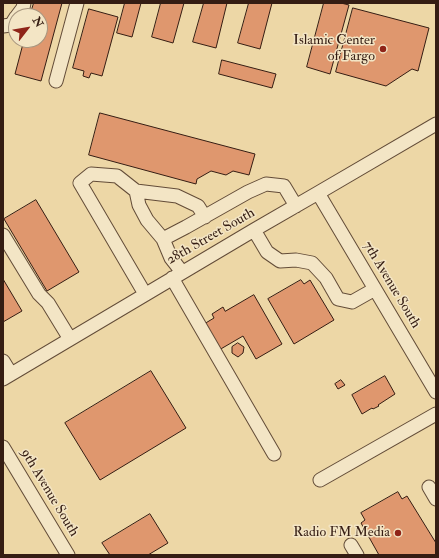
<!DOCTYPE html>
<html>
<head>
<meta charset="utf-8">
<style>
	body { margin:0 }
	#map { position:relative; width:439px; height:558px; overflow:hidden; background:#edd7a6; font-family:"IM FELL Double Pica",serif }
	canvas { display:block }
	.frame { position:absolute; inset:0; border:4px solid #351d13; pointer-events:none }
	.north { position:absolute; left:8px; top:8px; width:40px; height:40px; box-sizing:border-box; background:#f3e5c5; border:1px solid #a7957e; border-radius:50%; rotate:59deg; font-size:11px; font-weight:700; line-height:16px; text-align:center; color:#351d13 }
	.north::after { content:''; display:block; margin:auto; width:14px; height:18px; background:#8f2418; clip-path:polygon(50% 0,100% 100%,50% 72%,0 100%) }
</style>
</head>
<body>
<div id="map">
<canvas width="439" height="558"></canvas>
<div class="frame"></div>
<div class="north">N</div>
</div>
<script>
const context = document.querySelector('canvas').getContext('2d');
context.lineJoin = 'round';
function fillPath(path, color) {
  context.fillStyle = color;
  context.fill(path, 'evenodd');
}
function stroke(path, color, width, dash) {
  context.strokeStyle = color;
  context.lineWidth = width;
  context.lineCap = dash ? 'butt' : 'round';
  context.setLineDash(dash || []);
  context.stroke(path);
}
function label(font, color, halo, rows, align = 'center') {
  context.font = font + ' "IM FELL Double Pica",serif';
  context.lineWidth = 3;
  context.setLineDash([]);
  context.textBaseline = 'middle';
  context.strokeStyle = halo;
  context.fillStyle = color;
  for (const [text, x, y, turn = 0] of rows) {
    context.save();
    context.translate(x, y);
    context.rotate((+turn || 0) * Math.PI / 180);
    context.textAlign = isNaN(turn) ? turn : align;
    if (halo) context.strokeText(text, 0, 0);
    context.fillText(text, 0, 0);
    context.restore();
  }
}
const building = new Path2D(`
	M34,3H62L41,81L15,74L24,40H40V16H30Z
	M125,3H141L132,37L117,33Z
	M161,3H184L173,43L152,37Z
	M204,3H227L216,48L193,42Z
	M249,3H272L260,49L238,43Z
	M324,3H341L349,5L330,74L307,67Z
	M353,8L429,28L418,71L412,69L386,86L336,72Z
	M89,9L118,17L102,76L91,73L89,78L83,76L84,71L73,68Z
	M222,60L276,74L272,88L219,74Z
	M100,113L255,154L249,175L233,171L226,175L211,171L197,179L196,184L89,155Z
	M36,200L79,272L47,291L4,219Z
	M3,279L22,311L3,322Z
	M301,280L304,284L310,280L334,320L294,344L268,299Z
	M254,295L282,344L256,359L243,336L219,350L204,324L214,318L212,314L223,307L225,311Z
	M238,343L244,347L243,353L238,357L232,353V347Z
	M151,371L186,428L100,480L65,423Z
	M385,376L395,394L378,405L379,406L373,409L372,408L362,414L352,395Z
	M341,380L345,385L338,389L335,384Z
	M398,492L402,499L407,496L436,543V555H379L361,523L365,520L361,513Z
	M150,514L168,543L148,555H110L102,543Z`);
fillPath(building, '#df976e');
stroke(building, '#351d13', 1);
const minor = new Path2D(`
	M17,16L23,8L24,3
	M3,26L11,25L16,17
	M56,81L77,3
	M136,191L139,205L147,220L163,239
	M318,193L436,392
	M254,230L267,252L280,261L296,260L312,263L326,278L338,299L352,302L375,289
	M3,235L39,294L48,303L70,339
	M182,272L171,258L163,239L186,227L248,192L266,184L284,186L296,206
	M172,278L274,454
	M145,294L80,183L91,174L117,176L136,191L177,196L198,206L205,217
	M3,361L11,374
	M3,379L254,230L318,193L436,124
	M3,447L68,555
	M320,480L436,414
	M429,487L436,499
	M351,545L357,555`);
stroke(minor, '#634c38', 15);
stroke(minor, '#f3e5c5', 13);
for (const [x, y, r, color] of [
	[383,49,4,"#8f2418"],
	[398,533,4,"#8f2418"]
]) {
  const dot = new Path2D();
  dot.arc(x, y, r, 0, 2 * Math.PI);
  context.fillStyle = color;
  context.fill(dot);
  stroke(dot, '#f3e5c5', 1.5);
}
label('14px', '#351d13', '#f3e5c5', [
	["Islamic Center",375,41],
	["of Fargo",375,57],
	["Radio FM Media",390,533]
], 'right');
label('14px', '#351d13', '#f3e5c5', [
	["28th Street South",211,237,-30],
	["7th Avenue South",391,285,59],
	["9th Avenue South",49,493,59]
]);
</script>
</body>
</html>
